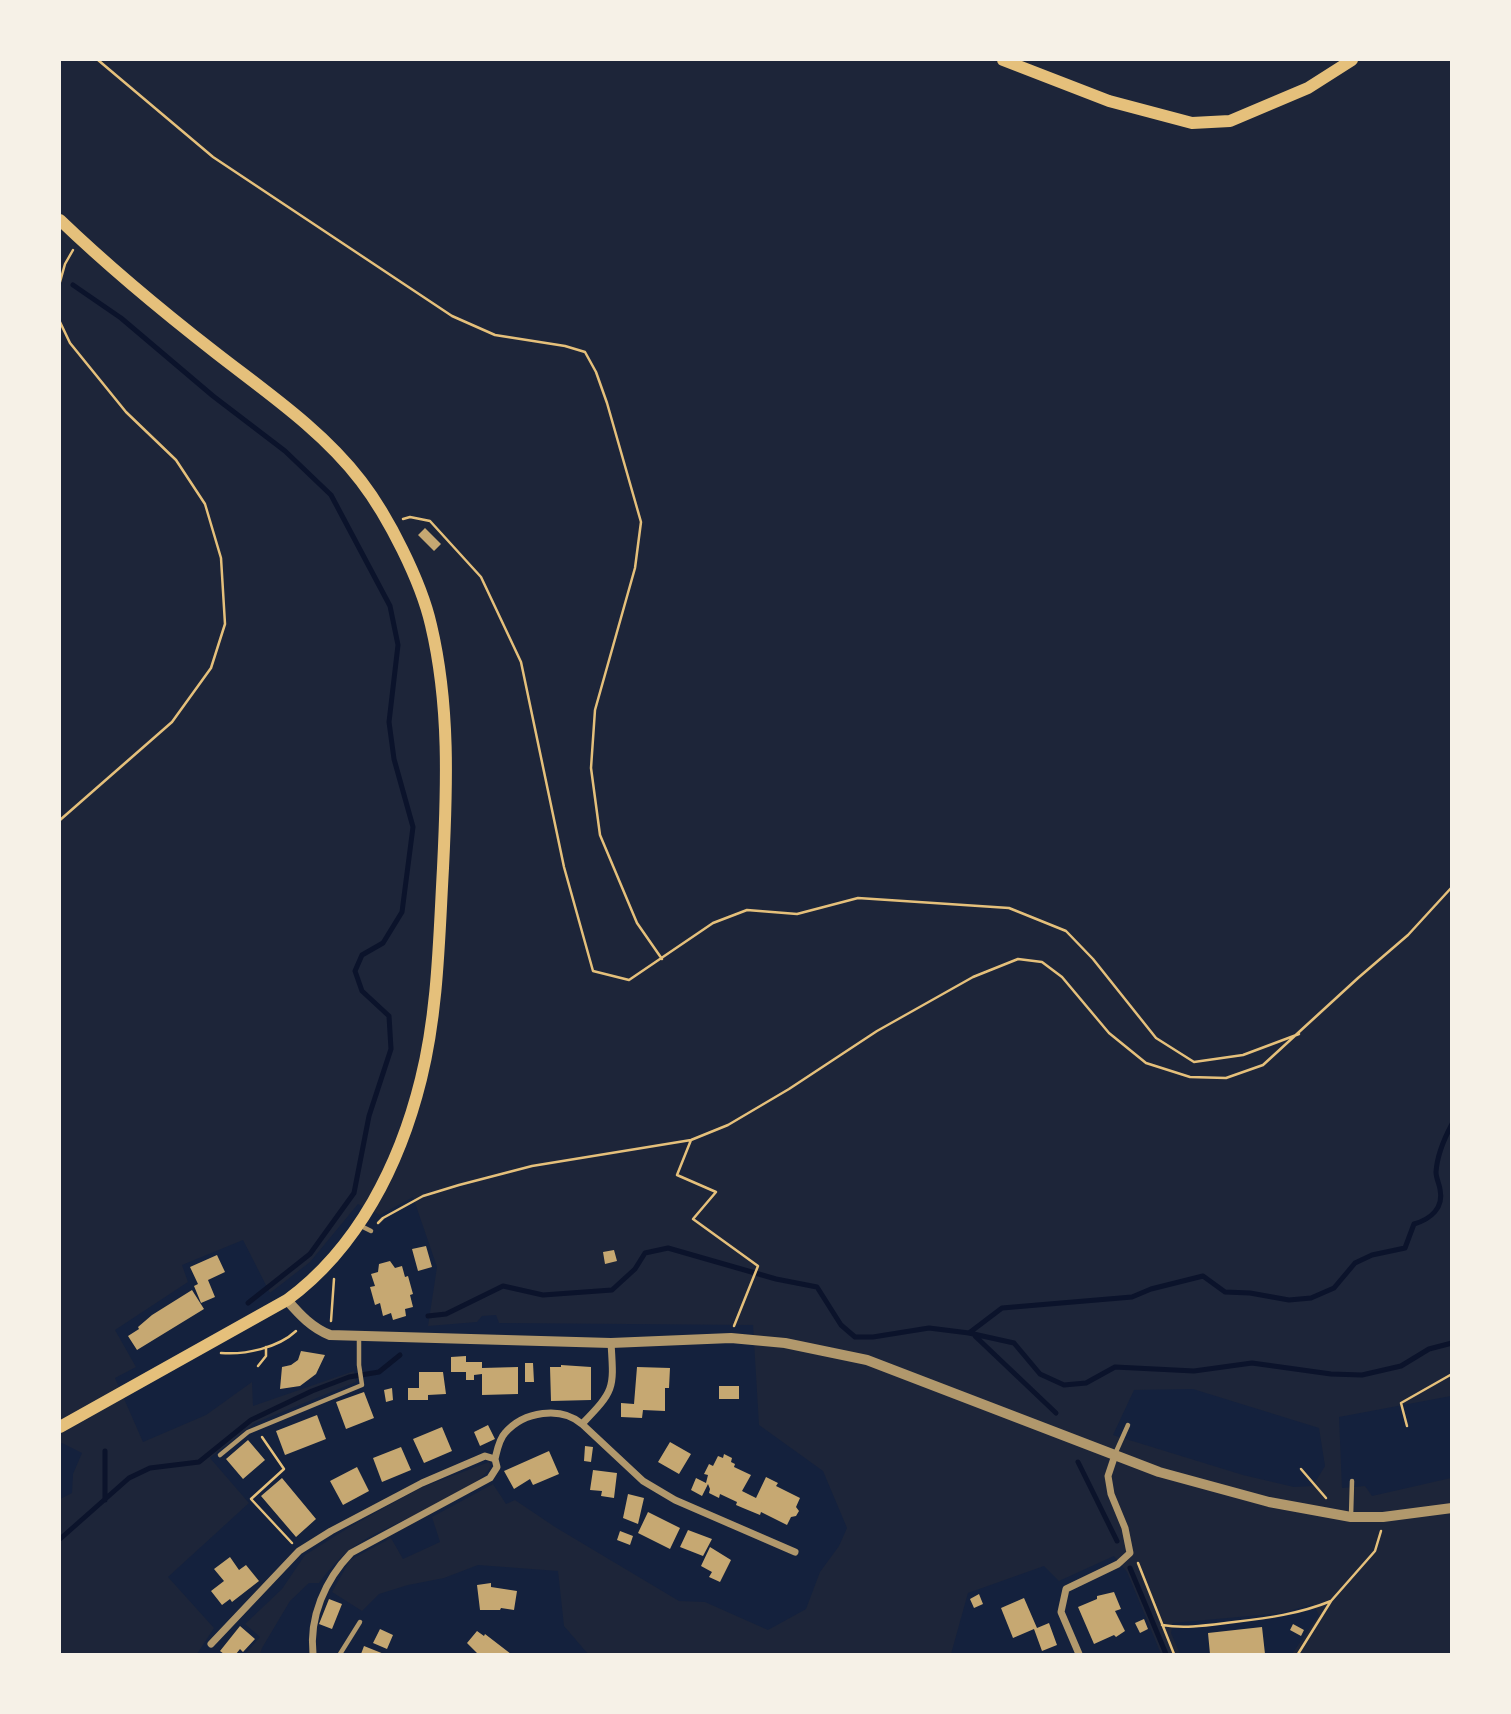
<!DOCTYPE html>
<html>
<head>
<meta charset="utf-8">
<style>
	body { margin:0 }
	#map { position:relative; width:1511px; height:1714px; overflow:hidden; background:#14213d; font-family:"Archivo Narrow",sans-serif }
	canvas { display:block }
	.frame { position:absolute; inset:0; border:61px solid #f6f1e7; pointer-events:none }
</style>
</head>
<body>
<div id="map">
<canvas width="1511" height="1714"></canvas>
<div class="frame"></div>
</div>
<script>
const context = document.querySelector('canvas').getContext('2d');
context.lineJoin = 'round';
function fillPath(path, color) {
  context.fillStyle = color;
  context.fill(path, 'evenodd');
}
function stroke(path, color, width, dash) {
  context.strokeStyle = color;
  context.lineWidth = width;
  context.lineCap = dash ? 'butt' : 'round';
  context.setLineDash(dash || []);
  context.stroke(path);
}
fillPath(new Path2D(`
	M60,60H1451V1396L1339,1417L1342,1488L1365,1486L1372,1496L1451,1478V1654H1292L1319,1615L1313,1604L1282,1613L1173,1623L1171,1633L1180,1654H1161L1127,1572L1114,1556L1059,1581L1044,1566L968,1593L951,1654H588L564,1626L558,1571L478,1565L444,1578L408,1585L379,1594L362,1611L332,1592L350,1560L391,1538L403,1559L440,1542L432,1517L493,1484L506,1504L515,1500L555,1527L679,1601L705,1602L768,1630L806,1609L820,1572L839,1546L847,1528L823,1471L759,1425L753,1325L499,1323L496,1315L482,1316L477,1322L428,1326L437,1267L413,1197L380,1215L358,1204L310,1262L270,1293L243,1240L182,1265L188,1282L115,1330L136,1367L115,1378L143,1442L206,1415L252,1382L253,1406L354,1371L356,1382L255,1423L210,1458L249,1503L168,1577L214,1628L197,1654H60V1499L72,1493L73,1474L82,1453L62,1443L60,1444ZM1193,1389L1319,1428L1325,1466L1314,1484L1312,1486L1294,1487L1243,1475L1113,1435L1134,1390Z
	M489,1462L491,1466C478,1492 389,1524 361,1542C343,1553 332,1566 319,1583H309L290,1601L262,1648L260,1654H245L260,1637L245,1624L282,1589L305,1555L348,1528L420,1488Z`), '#1d2539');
stroke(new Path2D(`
	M73,285L121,318L213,396L285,451L331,495L390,606L398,645L389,722L394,759L413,827L402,912L383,943L362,955L355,971L362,991L389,1016L391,1049L369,1116L354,1193L310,1254L248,1303
	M428,1316L446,1314L503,1286L543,1295L612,1290L635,1269L645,1253L668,1248L776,1279L817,1287L841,1325L855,1337H873L929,1328L969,1333L1014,1343L1040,1374L1064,1385L1086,1383L1115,1367L1194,1371L1252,1363L1331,1374L1362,1375L1401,1366L1429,1349L1452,1343
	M969,1333L1002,1308L1132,1297L1151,1289L1203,1276L1225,1292L1250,1293L1289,1300L1311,1298L1334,1288L1355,1263L1372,1255L1405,1248L1414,1224C1431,1219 1444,1208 1440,1189C1439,1183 1436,1178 1436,1172C1437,1156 1444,1139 1452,1124
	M975,1336L1056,1413
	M1078,1462L1117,1541
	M105,1500V1451
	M60,1539L129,1478L150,1468L199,1462L251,1420L312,1391L349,1377L379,1372L400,1355
	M1130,1568L1166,1654`), '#0b132b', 5);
fillPath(new Path2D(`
	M425,528L441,544L434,551L418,535Z
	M426,1246L432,1267L418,1271L412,1249Z
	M614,1250L617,1261L605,1264L603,1252Z
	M217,1255L225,1272L208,1280L215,1297L201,1303L194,1286L198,1284L190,1267Z
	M390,1261L395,1268L402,1266L405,1277L408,1276L413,1294L410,1295L413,1307L405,1309L406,1316L393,1320L391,1313L383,1316L380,1303L375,1305L370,1287L375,1286L371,1274L378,1272L379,1264Z
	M192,1290L204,1309L137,1350L128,1336L139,1329L138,1327L152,1315Z
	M301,1351L325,1355L316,1374L300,1386L280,1389L282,1367L291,1365L298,1360Z
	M466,1356V1362H482V1368L518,1367V1394L482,1395V1374L474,1375V1380H466V1372H451V1357Z
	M525,1363H533L534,1382H525Z
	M561,1365L591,1367V1400L551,1401L550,1367H561Z
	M637,1367L670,1368L669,1388H665V1411L643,1410L642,1418L621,1417V1403L634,1404Z
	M419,1372H443L446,1394L428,1395V1400H408V1388H419Z
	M719,1386H739V1399H719Z
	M392,1388L393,1400L386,1402L384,1390Z
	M364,1392L374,1418L346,1429L336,1402Z
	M317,1415L326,1439L285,1455L276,1431Z
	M488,1425L495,1439L480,1446L474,1432Z
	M442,1427L452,1451L424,1463L413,1439Z
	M248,1440L265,1460L243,1479L226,1459Z
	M670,1442L691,1454L679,1474L658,1462Z
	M585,1446L593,1447L591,1462L584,1461Z
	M401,1447L411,1470L382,1482L373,1458Z
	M549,1451L559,1474L533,1485L530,1479L514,1489L504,1471Z
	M724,1454L732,1458L731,1462L735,1464L734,1467L751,1475L742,1491L756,1498L766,1477L778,1483L776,1486L800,1498L796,1507L799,1511L796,1516L791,1517L787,1525L761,1512L760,1515L743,1508L736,1505L737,1502L720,1494L719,1498L709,1493L710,1489L708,1484L702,1496L691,1490L696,1478L706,1483L708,1475L704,1474L709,1464L713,1466L718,1456L723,1458Z
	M357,1467L369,1491L343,1505L330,1481Z
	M593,1470L617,1473L614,1498L601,1496L602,1491L590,1490Z
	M282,1478L316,1519L296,1537L261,1496Z
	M628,1494L644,1498L638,1524L623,1518Z
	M648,1512L680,1528L670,1549L638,1533Z
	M688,1530L712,1539L703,1556L680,1547Z
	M620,1531L633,1536L630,1545L617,1540Z
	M710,1547L731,1560L720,1582L709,1577L712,1572L701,1566Z
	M230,1557L239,1570L246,1565L259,1581L232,1602L230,1599L222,1605L211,1591L224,1581L214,1569Z
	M491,1583V1587L517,1591L514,1610L501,1608L500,1610H480L477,1585Z
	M1114,1592L1121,1609L1115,1611L1125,1631L1116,1637L1114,1635L1094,1644L1078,1607L1097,1599V1596Z
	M979,1594L983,1604L974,1608L970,1599Z
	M1024,1598L1037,1628L1049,1623L1057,1645L1042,1651L1034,1629L1013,1638L1001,1608Z
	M329,1599L342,1604L332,1629L319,1624Z
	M1144,1619L1148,1629L1140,1633L1135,1623Z
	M1293,1624L1304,1630L1301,1636L1290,1630Z
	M240,1626L255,1639L243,1652L240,1649L236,1654H224L220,1651Z
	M1262,1627L1265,1654H1210L1208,1633Z
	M380,1629L393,1635L387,1649L373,1643Z
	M477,1631L484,1636L485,1634L511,1654H478L467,1643Z
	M364,1646L384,1654H361Z`), '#c6a872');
stroke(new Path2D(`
	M98,60L213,157L452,316L495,335L565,346L585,352L596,372L607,403L641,522L635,568L595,710L591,768L600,835L637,923L662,959
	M60,282L65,264L73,250
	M60,322L70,343L126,412L176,460L205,504L221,558L225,624L211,668L172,722L60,820
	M403,519L410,517L430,521L481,577L521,662L564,867L593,971L629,980L713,923L747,910L797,914L858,898L1009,908L1066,931L1093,959L1156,1038L1194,1062L1243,1055L1299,1034
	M691,1140L677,1175L716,1192L693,1219L758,1266L734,1326
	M378,1223L383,1218L423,1196L459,1185L532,1166L691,1140L728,1125L789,1089L877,1031L973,977L1018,959L1042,962L1062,977L1109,1033L1146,1063L1190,1077L1226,1078L1263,1065L1358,978L1408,935L1452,887
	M331,1321L334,1279
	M221,1353C245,1355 278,1348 296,1331
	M258,1366L266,1356V1347
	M1407,1426L1401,1403L1452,1374
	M262,1437L284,1469L251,1499L292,1543
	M1301,1469L1326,1498
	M1138,1563L1174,1654
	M1162,1625C1186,1629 1209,1625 1234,1622C1268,1618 1299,1614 1331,1601
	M1298,1654L1331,1601L1375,1551L1381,1531`), '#e5c07b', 2.5);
stroke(new Path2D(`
	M361,1226L371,1231
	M1115,1454L1128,1425
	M220,1455L248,1432L362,1385L359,1365V1338
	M1351,1516L1352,1481
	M340,1654L360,1622`), '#b1986c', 4.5);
stroke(new Path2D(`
	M582,1424L643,1481L675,1500L795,1552
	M495,1459C497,1451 499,1439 505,1433C524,1411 561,1406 582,1424C615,1390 614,1389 611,1343
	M211,1644L299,1551L331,1531L422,1483L485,1456L495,1459L497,1467L490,1478L351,1553C325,1580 309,1617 313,1654
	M1079,1654L1061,1612L1066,1589L1118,1564L1130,1553L1125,1528L1111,1494L1108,1476L1115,1455`), '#b1986c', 7);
stroke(new Path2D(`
	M287,1300C300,1315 312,1328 330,1335L611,1343L731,1338L785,1343L867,1360L1159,1472L1269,1502L1351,1517H1383L1452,1508`), '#b1986c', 10);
stroke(new Path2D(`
	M1003,60L1109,101L1192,123L1230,121L1308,88L1352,60
	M60,220C109,267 162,311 216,353C266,392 322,430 361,481C388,516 421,581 431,625C450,705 447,787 443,868C439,938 438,1011 421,1079C400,1164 358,1248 287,1300L60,1427`), '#e5c07b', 12);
</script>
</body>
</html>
